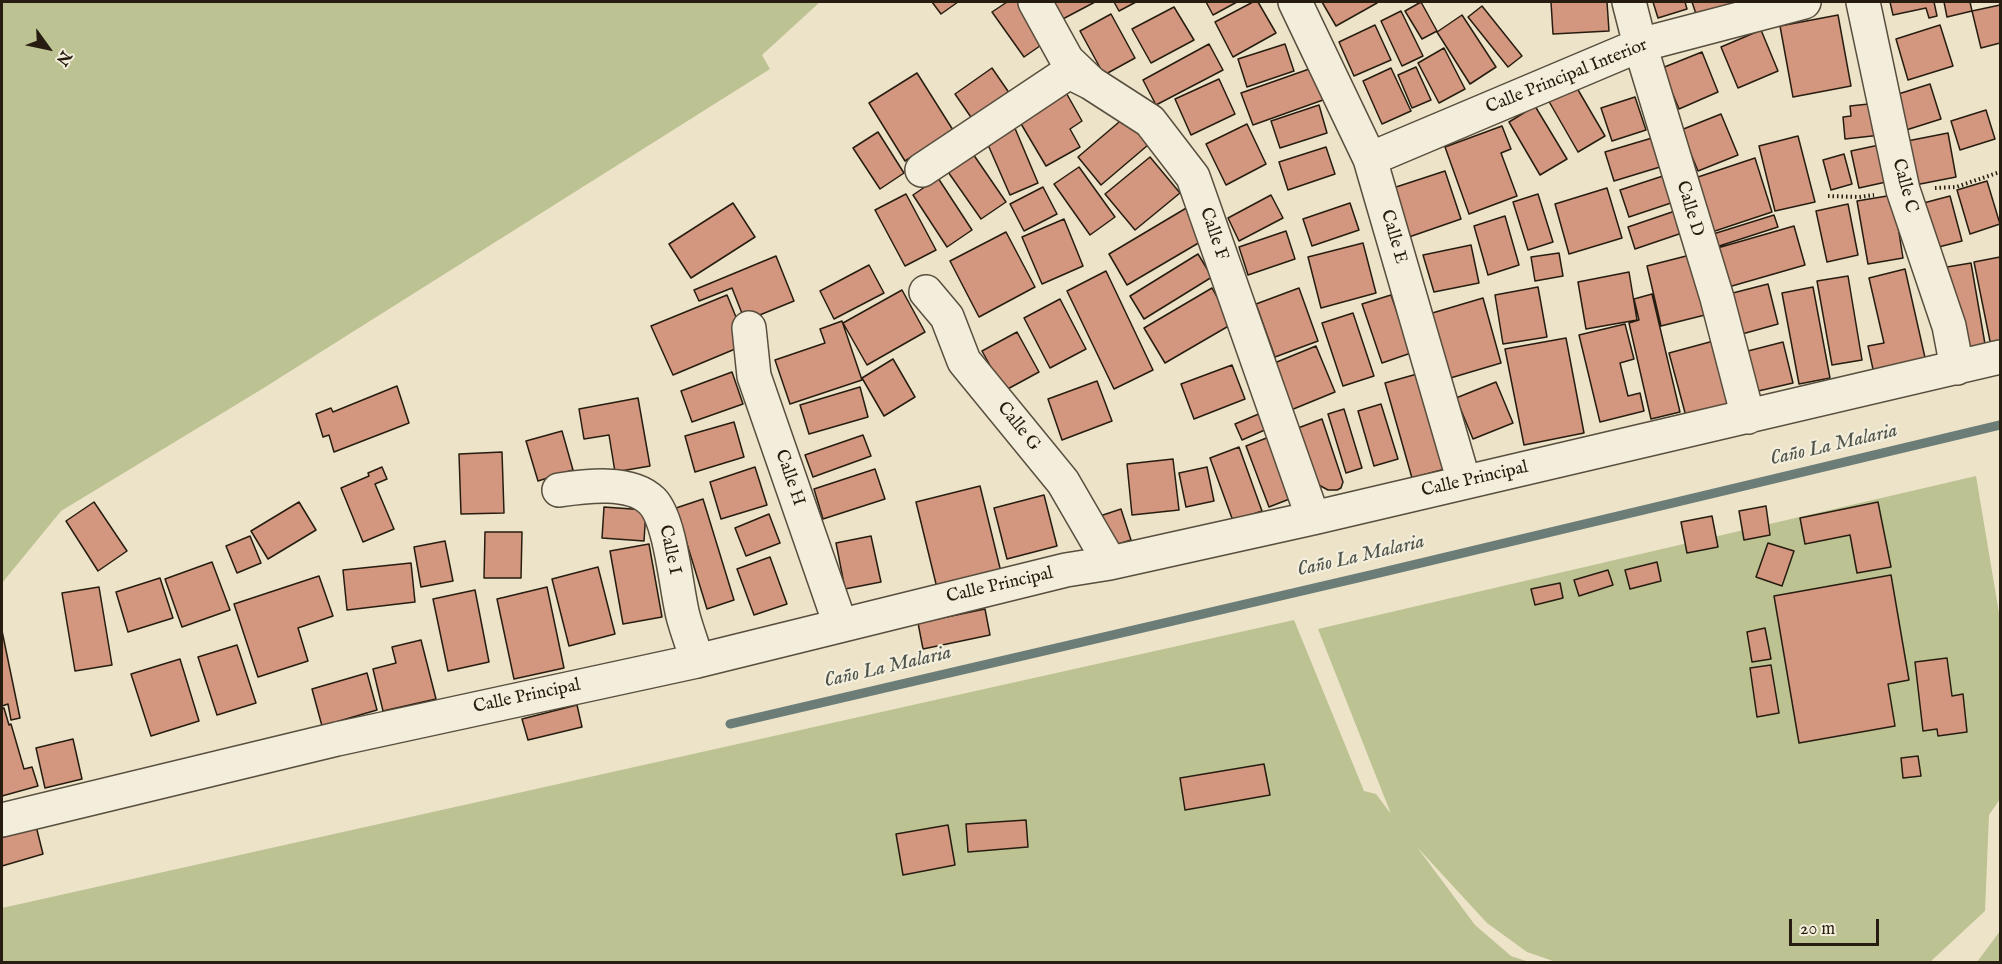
<!DOCTYPE html>
<html>
<head>
<meta charset="utf-8">
<style>
	body { margin:0 }
	#map { position:relative; width:2002px; height:964px; overflow:hidden; background:#ece3c8; font-family:"IM FELL English",serif }
	canvas { display:block }
	.frame { position:absolute; inset:0; border:3px solid #261d10; pointer-events:none }
	.north { position:absolute; left:18px; top:18px; width:60px; height:60px; -webkit-text-stroke:4px #f3eddb; paint-order:stroke; rotate:123deg; font-size:16px; font-weight:700; line-height:24px; text-align:center; color:#261d10 }
	.north::after { content:''; display:block; margin:auto; width:21px; height:27px; background:#261d10; clip-path:polygon(50% 0,100% 100%,50% 72%,0 100%) }
	.scale { position:absolute; left:1789px; top:919px; width:90px; height:27px; box-sizing:border-box; border:3px solid #261d10; border-top:0; padding-left:8px; font-size:18px; line-height:21px; white-space:nowrap; color:#261d10; -webkit-text-stroke:4px #f3eddb; paint-order:stroke }
</style>
</head>
<body>
<div id="map">
<canvas width="2002" height="964"></canvas>
<div class="frame"></div>
<div class="north">N</div>
<div class="scale">20 m</div>
</div>
<script>
const context = document.querySelector('canvas').getContext('2d');
context.lineJoin = 'round';
function fillPath(path, color) {
  context.fillStyle = color;
  context.fill(path, 'evenodd');
}
function stroke(path, color, width, dash) {
  context.strokeStyle = color;
  context.lineWidth = width;
  context.lineCap = dash ? 'butt' : 'round';
  context.setLineDash(dash || []);
  context.stroke(path);
}
function label(font, color, halo, rows, align = 'center') {
  context.font = font + ' "IM FELL English",serif';
  context.lineWidth = 4.5;
  context.setLineDash([]);
  context.textBaseline = 'middle';
  context.strokeStyle = halo;
  context.fillStyle = color;
  for (const [text, x, y, turn = 0] of rows) {
    context.save();
    context.translate(x, y);
    context.rotate((+turn || 0) * Math.PI / 180);
    context.textAlign = isNaN(turn) ? turn : align;
    if (halo) context.strokeText(text, 0, 0);
    context.fillText(text, 0, 0);
    context.restore();
  }
}
fillPath(new Path2D(`
	M2,2H820L762,55L770,69L262,389L61,511L2,583Z
	M1976,476L2000,619V799L1989,815L1985,911L1930,962H1556L1527,952L1487,923L1417,847L1475,925L1511,956L1529,962H2V908L1294,620L1364,791L1376,794L1391,814L1318,629Z
	M2000,920V962H1977L2000,931Z`), '#bdc292');
stroke(new Path2D(`
	M730,724L1379,573L2000,425`), '#6c7d78', 9);
const building = new Path2D(`
	M932,2H958L941,14Z
	M1007,2H1023L1050,39L1024,57L992,12Z
	M1049,2H1095L1059,21Z
	M1114,2H1136L1119,11Z
	M1206,2H1237L1213,15Z
	M1253,2H1258L1276,33L1233,57L1215,22Z
	M1322,2H1377V3L1336,26Z
	M1421,2L1437,31L1422,39L1405,11Z
	M1551,2H1607L1609,31L1553,34Z
	M1653,2H1685L1687,9L1658,18Z
	M1692,2H1731L1732,5L1697,17Z
	M1890,2H1934L1937,16L1929,18L1926,8L1893,15Z
	M1944,2H1970L1972,11L1947,17Z
	M2000,5V43L1981,48L1972,11Z
	M1482,6L1522,56L1508,67L1468,17Z
	M1174,7L1194,40L1151,63L1132,29Z
	M1401,11L1423,56L1402,66L1381,21Z
	M1111,14L1135,58L1104,75L1080,31Z
	M1462,15L1496,67L1470,84L1437,32Z
	M1838,15L1851,86L1793,97L1780,26Z
	M1375,25L1391,60L1354,76L1339,42Z
	M1940,25L1953,66L1908,80L1896,39Z
	M1761,30L1778,71L1738,88L1721,47Z
	M1209,44L1223,70L1156,105L1143,80Z
	M1285,44L1294,71L1247,87L1238,59Z
	M1444,48L1465,89L1439,103L1418,63Z
	M1702,52L1718,92L1679,109L1662,68Z
	M1416,67L1431,100L1412,108L1398,75Z
	M992,68L1012,97L975,123L955,94Z
	M1312,68L1323,100L1253,125L1241,93Z
	M1391,68L1411,111L1382,124L1363,81Z
	M917,73L953,130L905,161L869,103Z
	M1219,79L1235,114L1191,135L1175,99Z
	M1574,83L1605,136L1578,152L1547,98Z
	M1930,84L1941,119L1903,131L1892,96Z
	M1064,89L1082,121L1070,129L1080,147L1046,166L1017,117Z
	M1635,97L1646,130L1612,141L1601,108Z
	M1878,103L1881,135L1845,139L1843,117L1851,116L1850,106Z
	M1319,105L1327,133L1280,148L1271,121Z
	M1535,106L1567,159L1540,175L1509,122Z
	M1986,110L1995,139L1960,150L1951,121Z
	M1721,114L1738,155L1698,171L1681,130Z
	M1125,117L1148,145L1101,185L1078,157Z
	M1247,124L1266,164L1226,185L1206,144Z
	M1014,126L1038,183L1010,195L985,138Z
	M1502,126L1511,149L1501,153L1517,196L1469,214L1445,147Z
	M878,132L904,173L880,189L853,148Z
	M1948,133L1956,177L1910,186L1902,142Z
	M1798,136L1815,202L1775,211L1759,146Z
	M1652,138L1660,167L1614,181L1605,152Z
	M1879,145L1886,182L1859,188L1851,151Z
	M1326,147L1335,174L1288,190L1279,162Z
	M971,151L1006,202L981,219L946,169Z
	M1844,154L1852,184L1831,190L1823,160Z
	M1150,157L1180,193L1135,230L1105,194Z
	M1755,158L1772,212L1706,234L1689,180Z
	M1079,167L1115,217L1090,235L1054,184Z
	M1445,171L1461,219L1409,237L1393,188Z
	M1666,175L1674,202L1629,217L1620,190Z
	M938,178L972,230L947,247L913,195Z
	M1987,181L2000,224L1970,234L1957,190Z
	M1043,187L1057,214L1024,231L1010,204Z
	M1607,188L1622,238L1569,254L1555,204Z
	M906,194L936,250L905,266L875,210Z
	M1538,194L1553,242L1528,250L1513,202Z
	M1271,195L1283,218L1239,241L1228,218Z
	M1893,195L1903,258L1868,264L1857,201Z
	M1950,196L1962,241L1927,250L1916,205Z
	M733,203L755,237L691,278L669,244Z
	M1350,203L1359,230L1312,246L1303,219Z
	M1848,204L1858,255L1827,262L1816,211Z
	M1188,207L1207,238L1127,285L1109,254Z
	M1675,211L1682,233L1635,249L1628,227Z
	M1774,215L1778,227L1713,248L1710,235Z
	M1505,216L1519,265L1488,275L1474,226Z
	M1064,219L1083,266L1042,284L1022,237Z
	M1794,226L1805,265L1725,288L1714,249Z
	M1286,231L1295,259L1248,275L1239,247Z
	M1006,232L1035,287L979,317L950,261Z
	M1363,243L1376,293L1321,308L1308,257Z
	M1471,245L1479,283L1434,292L1423,255Z
	M1559,253L1563,276L1535,281L1531,257Z
	M1198,254L1212,277L1144,319L1130,296Z
	M1694,254L1709,314L1661,326L1647,266Z
	M776,256L794,301L745,321L732,288L699,301L694,290Z
	M2000,257V344L1991,346L1974,262Z
	M1971,263L1985,344L1949,351L1935,269Z
	M869,265L884,293L834,319L820,291Z
	M1905,269L1926,362L1874,374L1868,346L1884,343L1869,278Z
	M1106,271L1153,370L1114,389L1067,291Z
	M1629,272L1637,320L1586,329L1578,282Z
	M1848,276L1862,360L1832,365L1817,281Z
	M1768,284L1778,324L1735,336L1725,295Z
	M1538,287L1547,337L1503,344L1495,295Z
	M1813,287L1830,378L1799,384L1782,293Z
	M1212,288L1232,324L1165,363L1144,328Z
	M1299,288L1318,341L1275,357L1256,304Z
	M902,290L925,332L867,365L843,323Z
	M1652,294L1680,412L1651,419L1629,323L1639,320L1634,299Z
	M727,295L747,344L673,375L651,326Z
	M1391,295L1411,353L1382,363L1362,304Z
	M1483,298L1501,363L1447,379L1429,314Z
	M1060,299L1086,349L1050,368L1024,318Z
	M1353,313L1374,376L1343,386L1322,323Z
	M842,321L862,380L790,404L775,360L825,343L820,329Z
	M1625,324L1634,359L1620,363L1628,396L1640,393L1644,411L1600,422L1579,335Z
	M1017,332L1039,372L1004,391L982,351Z
	M1566,338L1584,433L1524,445L1505,349Z
	M1721,339L1740,405L1687,420L1669,353Z
	M1783,342L1793,383L1754,392L1744,352Z
	M1316,346L1335,392L1291,410L1272,364Z
	M893,359L915,397L884,416L862,378Z
	M1232,365L1245,399L1194,419L1181,384Z
	M732,372L743,404L692,422L681,391Z
	M1417,374L1445,469L1412,478L1385,383Z
	M1097,381L1112,421L1062,440L1048,399Z
	M1496,382L1513,423L1473,439L1456,398Z
	M397,386L409,423L334,452L329,435L323,437L316,414L331,408L333,412Z
	M860,387L868,417L809,434L800,405Z
	M638,398L650,466L615,472L609,435L584,439L579,409Z
	M1381,404L1398,459L1374,466L1358,411Z
	M1344,409L1362,468L1346,473L1328,414Z
	M1261,413L1267,429L1242,440L1235,424Z
	M1322,419L1343,482L1341,488L1337,490H1328L1317,484L1298,428Z
	M734,422L744,457L695,472L685,436Z
	M562,431L573,470L538,481L526,441Z
	M863,435L871,456L813,477L805,455Z
	M1269,437L1292,498L1269,507L1246,446Z
	M1239,447L1262,511L1233,521L1210,458Z
	M502,452L504,513L461,514L459,454Z
	M1173,459L1179,510L1132,515L1127,464Z
	M382,467L387,479L375,484L394,529L363,542L341,488L369,476L368,473Z
	M755,467L767,505L721,519L710,482Z
	M1207,467L1214,501L1186,507L1179,473Z
	M875,469L885,499L823,519L814,489Z
	M980,486L1001,572L937,588L916,502Z
	M1044,495L1057,546L1007,559L994,508Z
	M703,499L734,600L707,609L676,508Z
	M94,502L127,551L98,571L66,521Z
	M299,502L316,530L268,559L251,531Z
	M1878,502L1891,567L1857,573L1850,535L1805,544L1800,518Z
	M1766,506L1770,535L1744,540L1739,511Z
	M604,507L646,510L644,541L602,538Z
	M1121,509L1131,540L1109,547L1100,516Z
	M769,514L780,543L746,556L735,528Z
	M1712,516L1718,547L1687,553L1681,522Z
	M485,532H522L521,578H484Z
	M250,536L261,563L237,573L226,546Z
	M871,536L881,582L845,589L836,543Z
	M445,541L453,581L421,587L414,547Z
	M1768,543L1794,551L1782,586L1756,577Z
	M649,544L662,617L623,624L610,551Z
	M770,557L787,604L754,615L737,569Z
	M212,562L230,610L182,627L165,579Z
	M1657,562L1661,581L1630,589L1625,570Z
	M411,563L415,602L347,610L343,570Z
	M598,567L615,634L569,646L552,579Z
	M1608,570L1613,585L1579,596L1574,580Z
	M1891,575L1909,680L1888,684L1895,726L1799,743L1774,596Z
	M319,576L333,616L298,628L308,661L258,677L234,604Z
	M160,578L173,618L128,632L116,592Z
	M1560,583L1563,598L1535,605L1531,589Z
	M99,587L112,665L75,671L62,593Z
	M547,587L564,668L514,679L497,599Z
	M475,590L489,662L448,671L433,599Z
	M985,609L990,635L923,649L918,623Z
	M1765,628L1771,659L1752,662L1747,632Z
	M2,631L20,718L11,720L8,704L2,706Z
	M421,640L436,699L383,711L373,669L396,663L392,647Z
	M237,645L256,703L217,715L198,657Z
	M1947,658L1952,696L1963,694L1967,732L1938,736L1937,729L1923,731L1915,662Z
	M180,659L199,721L151,736L131,674Z
	M1771,665L1779,713L1757,717L1750,668Z
	M367,673L377,710L322,726L312,689Z
	M577,705L582,727L528,740L522,719Z
	M4,708L9,725L11,724L24,769L32,767L38,786L2,796V709Z
	M73,739L82,779L45,788L36,748Z
	M1918,756L1921,776L1903,778L1901,758Z
	M1264,764L1270,795L1185,810L1180,778Z
	M1026,820L1028,847L968,852L966,824Z
	M948,825L955,865L903,875L896,834Z
	M36,826L43,854L2,866V835Z`);
fillPath(building, '#d3967e');
stroke(building, '#261d10', 1.5);
const minor = new Path2D(`
	M1035,2L1067,60L1091,83L1150,121L1193,177L1313,518
	M1295,2L1370,159L1464,482
	M1629,2L1640,45L1717,298L1748,417
	M1863,2L1903,190L1949,326L1957,368
	M1370,159L1640,45L1804,2
	M922,170L1069,72L1091,83
	M926,292L947,317L964,361L1063,482L1110,563
	M749,328L754,376L840,624
	M559,490C586,486 631,480 652,501C671,520 676,589 683,616C687,631 693,646 697,661
	M2,820L337,739L697,661L1066,570L1110,563L1313,518L2000,357`);
stroke(minor, '#584e3e', 36);
stroke(new Path2D(`
	M1935,188L1956,187L2000,172
	M1828,196L1859,197L1874,195`), '#261d10', 4, [1.5, 3]);
stroke(minor, '#f3eddb', 33);
label('18px', '#261d10', '#f3eddb', [
	["Calle Principal Interior",1567,77,-22],
	["Calle C",1904,186,75],
	["Calle D",1689,209,73],
	["Calle F",1213,234,71],
	["Calle E",1393,237,74],
	["Calle G",1018,427,51],
	["Calle H",789,478,71],
	["Calle Principal",1475,480,-13],
	["Calle I",669,550,78],
	["Calle Principal",1000,586,-13],
	["Calle Principal",527,697,-12]
]);
label('italic 20px', '#4f554d', '#f3eddb', [
	["Caño La Malaria",1834,446,-13],
	["Caño La Malaria",1361,557,-13],
	["Caño La Malaria",888,668,-13]
]);
</script>
</body>
</html>
